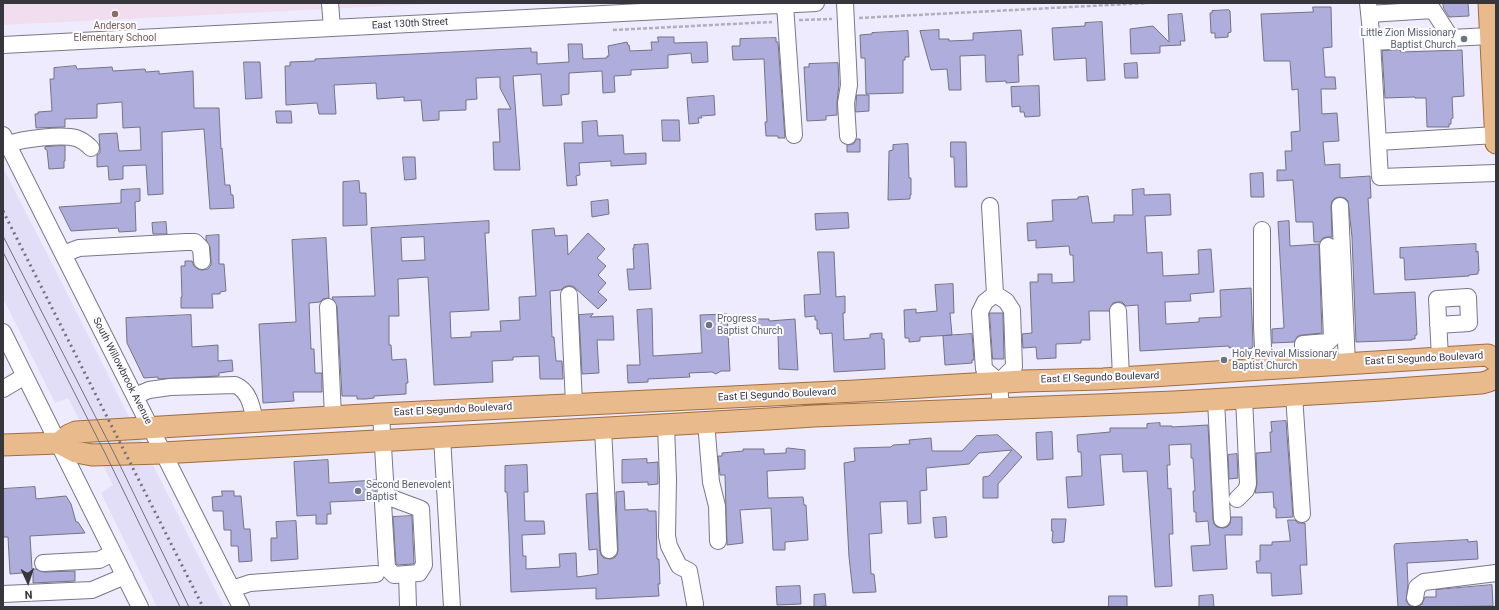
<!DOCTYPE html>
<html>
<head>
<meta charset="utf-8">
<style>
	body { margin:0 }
	#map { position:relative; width:1499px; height:610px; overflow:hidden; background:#efebfe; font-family:Roboto,sans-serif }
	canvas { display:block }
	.frame { position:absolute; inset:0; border:4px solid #37363d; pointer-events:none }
	.north { position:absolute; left:8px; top:562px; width:40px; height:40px; -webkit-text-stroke:3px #fcfbff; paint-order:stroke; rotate:177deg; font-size:11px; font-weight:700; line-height:16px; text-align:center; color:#37363d }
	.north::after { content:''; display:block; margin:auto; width:14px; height:18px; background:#37363d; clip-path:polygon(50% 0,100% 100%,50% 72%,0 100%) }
</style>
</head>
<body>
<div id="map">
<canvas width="1499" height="610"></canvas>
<div class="frame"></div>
<div class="north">N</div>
</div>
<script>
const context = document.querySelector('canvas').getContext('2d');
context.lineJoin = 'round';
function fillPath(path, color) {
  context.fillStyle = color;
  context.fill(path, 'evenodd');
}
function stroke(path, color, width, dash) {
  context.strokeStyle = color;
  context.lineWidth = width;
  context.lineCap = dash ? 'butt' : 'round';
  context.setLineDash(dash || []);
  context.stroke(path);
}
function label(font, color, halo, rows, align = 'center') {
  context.font = font + ' Roboto,sans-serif';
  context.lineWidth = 4;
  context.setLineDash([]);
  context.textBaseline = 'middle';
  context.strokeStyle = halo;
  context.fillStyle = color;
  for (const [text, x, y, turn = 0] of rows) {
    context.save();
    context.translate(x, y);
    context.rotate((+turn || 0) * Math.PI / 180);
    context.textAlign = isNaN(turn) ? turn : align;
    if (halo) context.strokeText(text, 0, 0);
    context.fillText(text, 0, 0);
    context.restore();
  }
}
fillPath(new Path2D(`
	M3,168L53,265L224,607H157L101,493L113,485L68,398L55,403L3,298Z`), '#e3def7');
fillPath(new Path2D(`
	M3,3H450L3,25Z`), '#f0deef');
const building = new Path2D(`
	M1443,3H1468L1469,16L1449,17L1444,9Z
	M1313,7H1331L1332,47L1323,48L1325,77H1335L1336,89H1321L1322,114L1337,113L1339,141L1323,142L1325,165L1340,164V178L1370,176L1371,198H1368L1374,294L1415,292L1417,335H1415V339H1412V340L1356,342L1352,237L1348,201L1345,198L1340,197L1335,198L1332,201L1331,206L1332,237H1327L1323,238L1320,242H1314L1313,222H1296L1293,180L1277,181V170H1286L1285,151H1292L1291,132L1300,131L1298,89L1292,90L1290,61H1264L1261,14L1313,12Z
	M1229,10L1230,11L1231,32L1228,33V37L1215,38V33H1211L1210,13H1212V11Z
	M1182,14L1185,41H1180L1181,45L1160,46V53L1131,54L1130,29L1153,26L1169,42L1168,15Z
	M1102,22L1105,80L1087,81L1086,58L1054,60L1052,28L1085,26V23Z
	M939,30V39H949V41L973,40V33L1021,30L1023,55H1018L1019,82L1006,83V81L986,82L985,55L960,56L961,90H949L947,69L931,70L920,31Z
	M908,31L909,57H905V60H903V93L866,94L865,58H861L860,35L872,34V33Z
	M658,37H674V43L707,42L708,62L692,63L691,53L668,55V68L631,70V75L614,76L615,92L603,93L602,71L569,73V94L561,95L562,105L543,106L541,74L513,76L520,170H494L493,142H500L498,109H511L500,88V77L476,78L477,99L466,100V110L439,111V120L423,121L421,100L404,101V97L377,99L376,83L334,85L336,114H319L317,103L286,105L285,66H290V62L315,61V59L531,48V52H537V64L569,62L568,44H582L583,59L607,58V56H609L608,46L627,42L628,45H629L630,51L652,50L651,42H658Z
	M776,38V42H778L785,138H778V136H766L765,122H767L764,59L733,60L732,46H740V39Z
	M1400,50L1401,52L1462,50L1464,96L1452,97L1453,118L1451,119V124H1449V127H1427L1426,98H1415V97L1385,98L1382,51Z
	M244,62H260L262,98L246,99Z
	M838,63L839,84L837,102V115L826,116V120L807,121L804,67H809V64Z
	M1137,63L1138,78H1125L1124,64Z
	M76,66L77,69L112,67L113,71L145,69L146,72L159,71V74L193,71L194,108H219L221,149L222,148L225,185H230L231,195H233L234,208L210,209L204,129L162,132L163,194L148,195L146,165L123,166V179L109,180L108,166L97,167V155L100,153V150L99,134L117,133L119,151L141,150L140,127L123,128L122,102L97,104V118L65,119V127L36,128L35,114H38V112L52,111L50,79H54V68Z
	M1039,86L1040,116L1025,117L1024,112H1020V106L1012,107L1011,87Z
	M857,95H869V111L856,112Z
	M714,96L715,115L701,116L702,118H698L699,123L689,124L687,98Z
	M276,111H291L292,123H277Z
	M662,120H679L680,141H663Z
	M597,121L598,136L623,135L624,154L646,153V164L611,166V161L579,163L580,175L576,176L577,185L567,186L564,143H583L582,122Z
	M857,139H860V152H847V145L853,144Z
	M951,142H966L967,187H955L954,157H951Z
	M908,144L909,178H911V195H910V199L888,200L889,151L893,150V145Z
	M65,146V161H64V168L49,169L47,150L45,149V147Z
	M403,157H415L416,179L405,180Z
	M1263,173L1264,197H1251L1250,174Z
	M359,181L360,193H366L367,225L343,226V182Z
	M140,189V201L135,202L136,231L119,232L118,228L71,231L59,207L121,203V190Z
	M1144,189V195L1170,194L1171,215L1145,216L1147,253L1162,252L1163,276L1199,274L1198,250L1211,249L1214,292L1190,294L1191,301L1165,302L1166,324L1199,322V318L1221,317L1220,290L1251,288L1253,346L1252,348L1248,349V351H1238L1237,349H1233V347L1229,348V346L1140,351L1138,305L1126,306L1122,302H1117L1113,303L1109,311H1089L1090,340H1081V343L1056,344V358L1037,359L1036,347L1023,348L1022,334L1032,333L1030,282H1038V274H1052V283L1074,282L1073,255H1070L1069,246L1036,248V240L1028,241L1027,223L1053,221L1052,200L1078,199V197L1088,196L1092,223L1114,222V215H1133L1132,190Z
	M608,200L609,214L592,217L591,202Z
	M848,213L849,228L816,230L815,214Z
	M489,221V233H485L489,310L450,312L451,338L471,337V332L501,331L500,321L520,320L519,297L536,296L532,230L554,228L555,236L567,235L568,255L588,233L605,249L597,258L606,266L598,275L606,283L598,292L607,300L598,309L573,286H568L564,287L561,290L550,291L552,337H554L556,361H562L563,379H540L539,356L513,357V360L492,361L493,382L434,385L428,277L398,279L399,316H389V345H391L392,360L406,359L408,383H406V394L374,396V398L366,399H357V396H342L337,307L332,297L375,296L371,228ZM424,237L425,260L402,261L401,238Z
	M1289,221L1290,246L1319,244L1322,333L1302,335L1298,336L1294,342L1272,343V329L1284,328L1278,222Z
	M166,222L167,234H153L152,223Z
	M219,235V264H224L226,291L220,292V294H212L213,308H181V297H182L181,266H185V261H192L194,266L198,269L202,270L208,269L211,265V260L210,247L206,240V236Z
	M326,238L329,298L323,299L320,302L309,303L311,349H314L315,373H322V392H293L294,401L263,403L259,324L296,322L292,240Z
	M648,244L651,289L629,290L627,269H634L633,248H634V245Z
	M1476,244V252L1478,251L1479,271H1478V274L1469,275V276L1405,280L1404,258H1400V248Z
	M818,252H834L836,297L845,296V313H843L844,340L870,338V334L882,333V339H884L885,369L834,372L832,333L820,334L819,329H817V320H815V316L805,317L804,295L820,294Z
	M953,284L954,313H950L952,335L920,337V341L909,342V338H905L904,310L916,309V313L937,311L935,285Z
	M652,309L653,356L702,353L700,315L727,314L730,371H721L716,374L712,372L689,373L690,377L648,379V382L628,383L627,365H640L637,310Z
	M990,313H1003L1004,359H993Z
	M593,314L590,317L613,316L614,340H597L599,373L582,374L579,315Z
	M191,315L192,347L218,345V361L232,360L233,371L219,373V376L158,379V377L144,378L127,343L126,318Z
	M755,319H769V321L795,319L798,370L779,369L778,334L756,335Z
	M972,334L974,360H972V363L945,365L943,336Z
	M1286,421L1293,517L1276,518V508H1274L1273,492L1255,493L1257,484L1256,453L1271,452L1270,432H1272L1271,422Z
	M1160,423V426H1172V427L1208,425L1213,520L1214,524L1217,527L1223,528L1227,527L1230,524L1231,517H1242V535H1225L1227,569L1193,571L1191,546L1210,545L1208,521L1196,522V512H1194L1193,491H1195L1193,458H1191V444L1169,445L1170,465H1167L1168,489L1171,488L1173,534H1169L1172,586L1155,587L1147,471L1123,472L1122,454L1100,455L1104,505L1068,508L1066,477L1082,476L1081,452H1078L1077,435L1110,432V428H1147V424Z
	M1052,432L1053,459L1037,460L1036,433Z
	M998,435L1022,457L998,484V498H983V477L989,476L1012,450L979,453L969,464L926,468L927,490L920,491L921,523L908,524L907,501L880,502L882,533L869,534L871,574H874L876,592L853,593L849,557L844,463L855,461L854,448L891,447L893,445L910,444L909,440L931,438L932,451H962L976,436Z
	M788,448L805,450V469L767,471L768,498L803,497L804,505H806L808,540L785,542V550H773L771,508L740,510L743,543L727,545L725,475H720L718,456H722V453L743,451V449H764V454L786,453V449Z
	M1237,454L1238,478L1229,479L1228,455Z
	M647,459V463L658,462V484L648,485V482L622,483V460Z
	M328,460L329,483L376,480V494L374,500L330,502L331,514H327V524H316V515L297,516L294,462Z
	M527,465L528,492H524L525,521H544L545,534L522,535L523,556H526V569L560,567L559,554L576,553L577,577L598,574L597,549L589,550L586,494L597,493L600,551L601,555L604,558L610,559L614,558L617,555L618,550L616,492L624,491L625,510L648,509V511H656L657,559H659L660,584H658L659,596L596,599V588L511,592L509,535L507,492H505V466Z
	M35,487L36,499L66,496L71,504L76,522H78L85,533L30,536L32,569H36L44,572L75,571V581L33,583V572L10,574L8,537H3V489Z
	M222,491H234V496H241L244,529H250L252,561L239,562L238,546H231V530H224L223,511H213L212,497L222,496Z
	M412,516L414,563L413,564L398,565L396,564L393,517Z
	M946,517L947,537L935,538L933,518Z
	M1052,519H1066L1064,542L1053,543L1052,541L1053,531H1052Z
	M1288,520H1295L1298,523H1305L1307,565H1300L1302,594L1272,596L1271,573H1257L1256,561H1260V545H1272V542L1290,541Z
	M296,521L298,559L271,561V538H277L276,522Z
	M1468,540V542L1477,541L1478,559L1407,563L1408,584L1406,601L1409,605L1412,607H1398L1394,546L1395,544Z
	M1492,585L1493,606L1418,607L1422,604L1425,597H1436V590Z
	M800,586L801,604L777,605L776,587Z
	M825,594L826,606L814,607V595Z
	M1213,595L1214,607H1199V596Z
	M1109,596H1127V607H1109Z`);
fillPath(building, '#afaddc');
stroke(building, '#737383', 1);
const minor = new Path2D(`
	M330,3L332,28
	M845,3L849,85L846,103L848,136
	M1368,3L1372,42
	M785,5L794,135
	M1369,14L1433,10L1451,38
	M1490,36L1372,42L1380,177L1496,173
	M3,45L816,3
	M3,135L241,607
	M1378,142L1496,135
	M8,144C23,139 61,134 76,138C82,140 87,144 91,148
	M990,206L995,294
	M1340,206L1347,364
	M1262,230V326L1264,369
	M63,254L79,248L186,242H195L201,248L202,261
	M995,294L1006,301L1012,310L1014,367L999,382L1001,409
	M995,294L985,302L980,312L984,369L999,382
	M569,295L574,404
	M328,307L333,416
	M1118,311L1121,377
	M1438,325L1469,323L1468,297L1437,299L1440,358
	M3,332L140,607
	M1303,367V344L1328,342L1332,338L1328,246
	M3,389L25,376
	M1294,395L1302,514
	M135,396L149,390L170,387L235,385C249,390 252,407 255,421
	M1216,400L1222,519
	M381,414L386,496
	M706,422L711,482L717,506L718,541
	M666,425L668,479L667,536L669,546L679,566L689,571L695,604
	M603,428L609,550
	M442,437L452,607
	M386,496L421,509L424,565L419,573L394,575L387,568L383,503Z
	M1237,499L1246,490L1248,484L1244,398
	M43,563L99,560L113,553
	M407,574L408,607
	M232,589L250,583L376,574
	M3,594L92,590L125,576
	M1415,598L1417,587L1424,582L1496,573`);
const major = new Path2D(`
	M1489,3L1496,143
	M59,443L69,435L76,432L381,414L855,391L1023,381L1103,379L1488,355L1496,361
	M3,445L59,443L76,452L92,455L162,453L768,419L814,416L1174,402L1382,390L1482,383L1489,381L1496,377`);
stroke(minor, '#7a7787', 18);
stroke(major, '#a16e3e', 23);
stroke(new Path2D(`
	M859,18L1148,3
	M799,20L832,19
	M613,30L772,22`), '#b1aebd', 2.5, [4, 2]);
stroke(minor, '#fff', 16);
stroke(major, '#e9ba8b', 21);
stroke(new Path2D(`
	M3,236L115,455L189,607
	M3,252L106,455L180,607`), '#73717c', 1);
stroke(new Path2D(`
	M3,211L203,607`), '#73717c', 3, [2, 4]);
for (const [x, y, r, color] of [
	[115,14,4,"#8d6e63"],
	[1464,39,4,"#6b7280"],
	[709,325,4,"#6b7280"],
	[1224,360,4,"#6b7280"],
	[358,491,4,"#6b7280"]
]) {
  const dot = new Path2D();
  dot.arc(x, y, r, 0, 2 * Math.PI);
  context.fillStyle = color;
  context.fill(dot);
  stroke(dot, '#fcfbff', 1.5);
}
label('10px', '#37363d', '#fcfbff', [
	["East 130th Street",410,24,-3],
	["East El Segundo Boulevard",1424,359,-3],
	["South Willowbrook Avenue",122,371,63],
	["East El Segundo Boulevard",1100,378,-2],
	["East El Segundo Boulevard",777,395,-3],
	["East El Segundo Boulevard",453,410,-3]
]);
label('10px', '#785e54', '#fcfbff', [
	["Anderson",115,26],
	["Elementary School",115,38]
]);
label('10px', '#5b616d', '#fcfbff', [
	["Little Zion Missionary",1456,33,"right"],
	["Baptist Church",1456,45,"right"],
	["Progress",717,319],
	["Baptist Church",717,331],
	["Holy Revival Missionary",1232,354],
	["Baptist Church",1232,366],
	["Second Benevolent",366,485],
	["Baptist",366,497]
], 'left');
</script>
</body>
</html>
